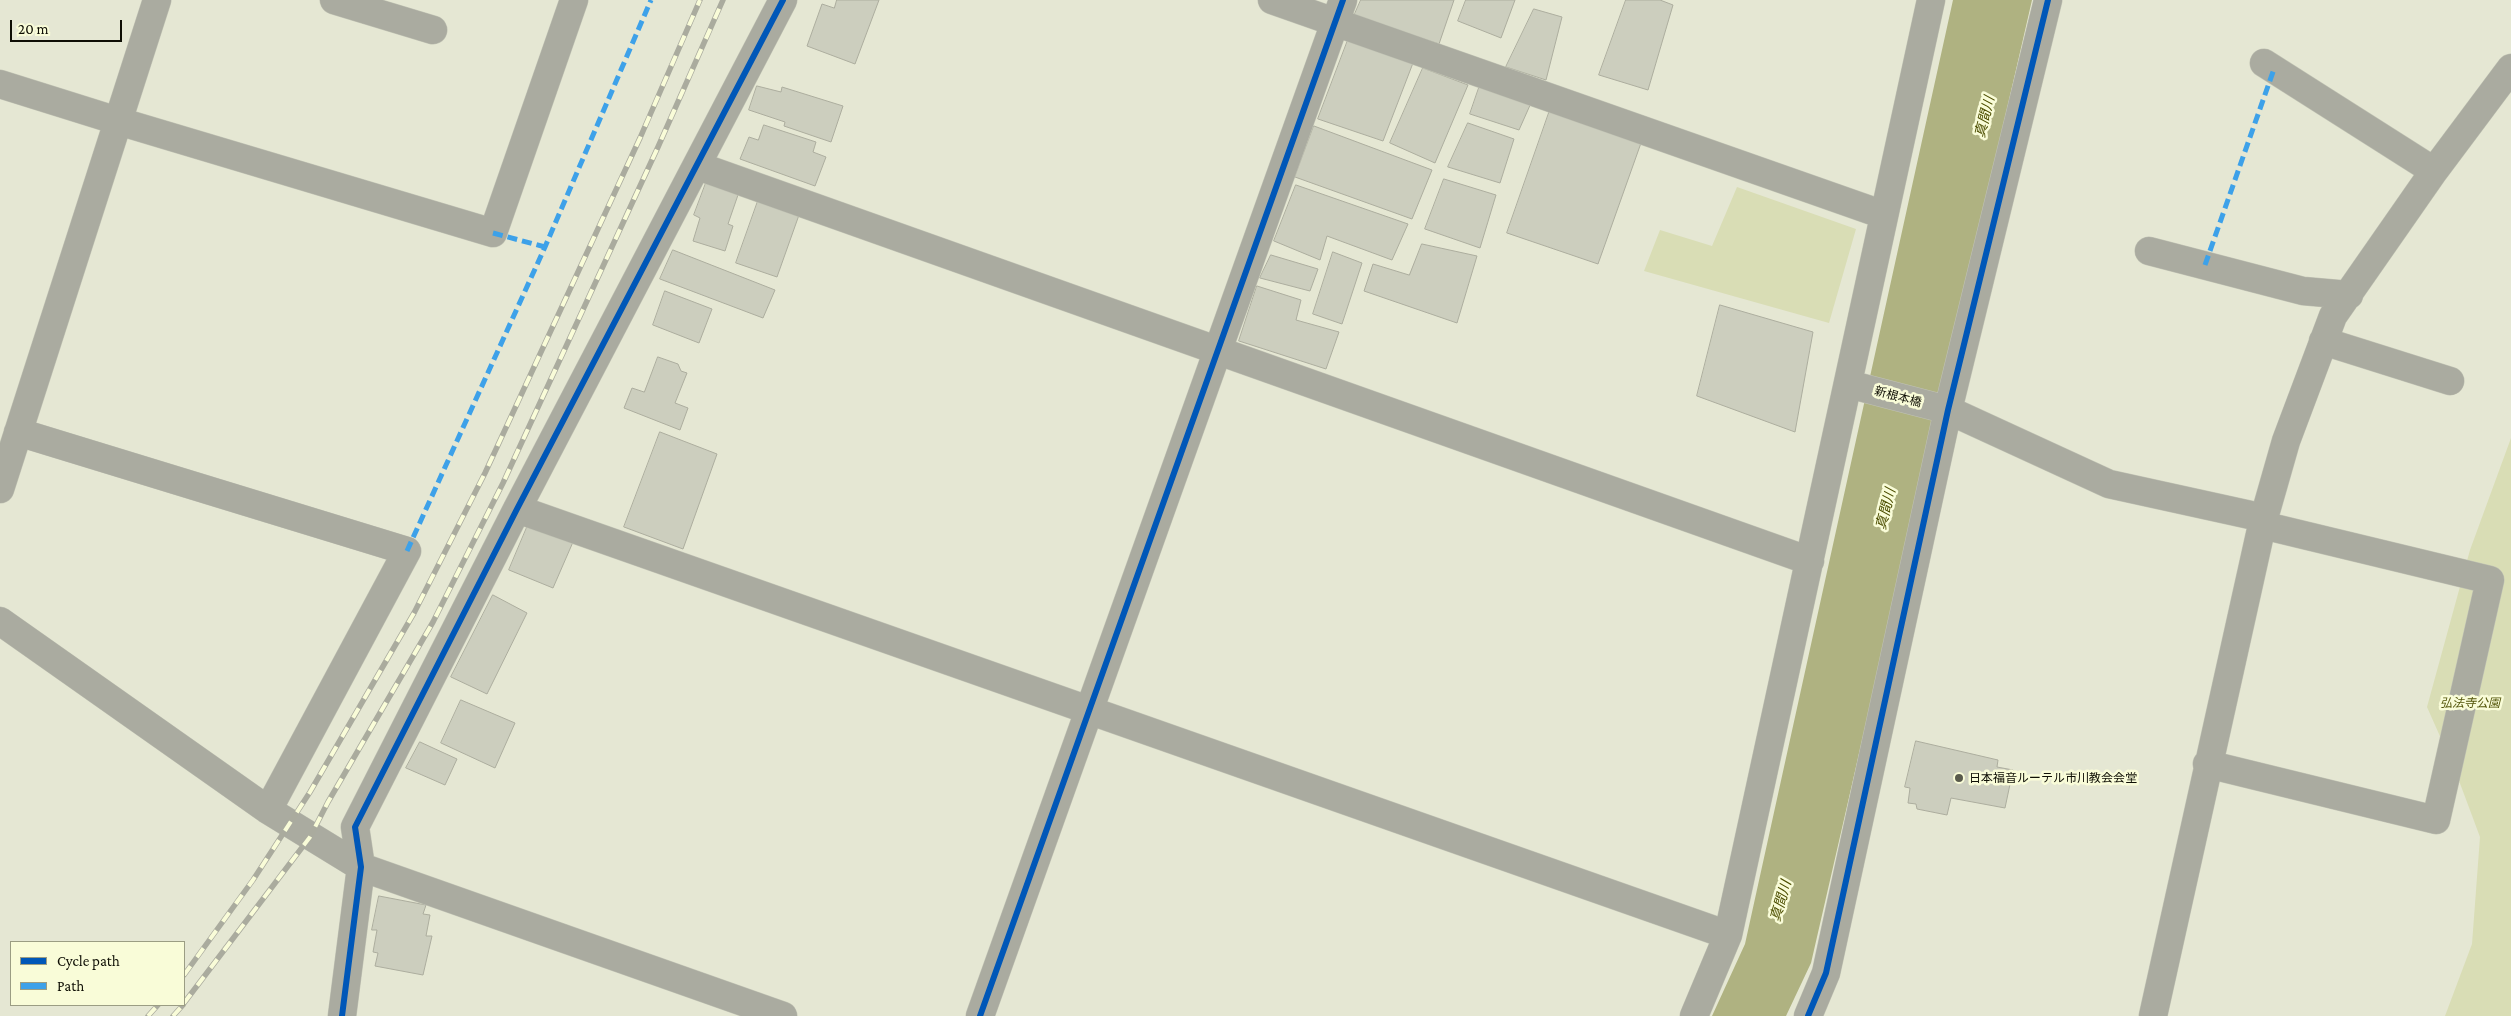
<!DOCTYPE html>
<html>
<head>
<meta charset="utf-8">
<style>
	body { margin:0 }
	#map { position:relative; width:2511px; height:1016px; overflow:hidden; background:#e5e7d3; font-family:"Crimson Pro",serif }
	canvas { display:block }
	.legend { position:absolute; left:10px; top:941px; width:175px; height:65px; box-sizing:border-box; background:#f9fcd8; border:1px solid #9b9d83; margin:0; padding:6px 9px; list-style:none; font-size:15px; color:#0e0e04 }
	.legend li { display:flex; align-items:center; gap:10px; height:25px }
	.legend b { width:25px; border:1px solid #9b9d83 }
	.scale { position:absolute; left:10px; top:20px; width:112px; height:22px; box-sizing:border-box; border:2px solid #0e0e04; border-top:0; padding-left:6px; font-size:15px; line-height:18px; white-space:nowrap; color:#0e0e04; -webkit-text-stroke:4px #f9fcd8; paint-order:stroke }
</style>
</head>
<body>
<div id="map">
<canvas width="2511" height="1016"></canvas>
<ul class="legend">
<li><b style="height:6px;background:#0057b8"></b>Cycle path</li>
<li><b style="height:6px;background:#3da1e9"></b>Path</li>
</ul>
<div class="scale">20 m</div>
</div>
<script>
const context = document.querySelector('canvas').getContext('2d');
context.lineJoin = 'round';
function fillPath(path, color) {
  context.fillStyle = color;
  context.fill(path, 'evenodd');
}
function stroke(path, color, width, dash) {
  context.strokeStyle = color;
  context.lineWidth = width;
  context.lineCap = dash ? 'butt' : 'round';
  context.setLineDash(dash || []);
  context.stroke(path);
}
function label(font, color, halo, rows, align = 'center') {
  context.font = font + ' "Crimson Pro","Noto Sans JP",serif';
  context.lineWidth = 5;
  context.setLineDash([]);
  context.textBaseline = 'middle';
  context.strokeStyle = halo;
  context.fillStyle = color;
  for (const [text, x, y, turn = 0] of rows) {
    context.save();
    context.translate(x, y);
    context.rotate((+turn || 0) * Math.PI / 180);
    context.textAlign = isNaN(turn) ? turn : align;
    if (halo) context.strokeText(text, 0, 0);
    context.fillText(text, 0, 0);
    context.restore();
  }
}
fillPath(new Path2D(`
	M1737,187L1856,229L1829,323L1644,271L1660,230L1712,246Z
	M2511,438V1016H2445L2472,944L2480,837L2455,770L2427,707L2470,550Z`), '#d9ddb5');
fillPath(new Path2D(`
	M1953,0H2032L1811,963L1786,1016H1712L1745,944Z`), '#afb281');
const building = new Path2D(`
	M837,0H879L855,64L807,46L822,4L834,8Z
	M1361,0H1454L1439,44L1354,16Z
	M1466,0H1515L1501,38L1458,21Z
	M1626,0H1660L1673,5L1648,90L1599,75Z
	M1534,9L1562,17L1546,80L1506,67Z
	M1348,40L1413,63L1383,141L1318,119Z
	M1423,68L1468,85L1435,163L1390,143Z
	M1480,85L1531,103L1519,130L1470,114Z
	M757,86L781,92L782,87L843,106L831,142L784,126L785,122L749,110Z
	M1550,110L1641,143L1598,264L1507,233Z
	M1468,123L1514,139L1500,183L1448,167Z
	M764,125L816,142L813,152L826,157L815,186L740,159L749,137L758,140Z
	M1314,126L1432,170L1412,219L1295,177Z
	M1444,179L1496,195L1480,248L1425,229Z
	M706,183L739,192L728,224L733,226L725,251L693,241L700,218L694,215Z
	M1296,185L1408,224L1392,260L1327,236L1320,260L1274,241Z
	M758,201L799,215L777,277L736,263Z
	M1422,244L1477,256L1457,323L1364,291L1373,264L1409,275Z
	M673,250L775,290L763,318L660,279Z
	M1333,252L1362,263L1342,324L1313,314Z
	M1271,255L1318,269L1310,291L1260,278Z
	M1257,286L1301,300L1296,320L1339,332L1326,369L1239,341Z
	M665,291L712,309L699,343L653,325Z
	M1720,305L1813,332L1795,432L1697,396Z
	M658,357L678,364L681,371L687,373L675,403L688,408L680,430L624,408L632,388L644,392Z
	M660,432L717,454L683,549L624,527Z
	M528,525L573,542L553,588L509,570Z
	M493,595L527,613L487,694L451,677Z
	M461,700L515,723L495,768L441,743Z
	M1916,741L1998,760L1997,767L2013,770L2005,808L1951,798L1947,815L1917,809L1916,804L1908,803L1910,788L1905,787Z
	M420,742L457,759L445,785L406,768Z
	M379,896L426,905L423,914L430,915L426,936H432L423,975L375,966L378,953L373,952L377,930H372Z`);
fillPath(building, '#cccebe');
stroke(building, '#acad9e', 1);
const minor = new Path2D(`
	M334,0L433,30
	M1272,0L1884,215
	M2264,63L2434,171
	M0,84L118,121L493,233L574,0
	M698,166L1810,561
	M2149,251L2303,291L2349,295
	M2323,341L2450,381
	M1848,384L1948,410L2109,484L2264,518
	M18,432L407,551L268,810
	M0,489L157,0
	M517,509L1728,935
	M0,621L268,810L361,867L783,1016
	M2207,764L2436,820L2490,580L2262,525
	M342,1016L361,867L355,827L517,509L783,0
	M980,1016L1343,0
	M1694,1016L1728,935L1931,0
	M1808,1016L1826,973L1948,410L2048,0
	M2153,1016L2262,525L2286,441L2333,316L2434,171L2511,68`);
stroke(minor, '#c1c3b4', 29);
stroke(minor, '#aaaba0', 28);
const rail = new Path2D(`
	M184,975L253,880L310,792L414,613L485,473L640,138L700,0
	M184,1003L310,837L328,802L433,622L503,483L658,147L723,0
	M148,1016L158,1005
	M173,1016L183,1005`);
stroke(rail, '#aaab9e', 5.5);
stroke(rail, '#f9fcd8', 4, [11]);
stroke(new Path2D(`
	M493,233L545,247
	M2205,265L2274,69
	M407,551L545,247L651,0`), '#3da1e9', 5, [10, 5]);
stroke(new Path2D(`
	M342,1016L361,867L355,827L517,509L783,0
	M980,1016L1343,0
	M1808,1016L1826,973L1948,410L2048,0`), '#0057b8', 6);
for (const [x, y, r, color] of [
	[1959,778,5,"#595a4c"]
]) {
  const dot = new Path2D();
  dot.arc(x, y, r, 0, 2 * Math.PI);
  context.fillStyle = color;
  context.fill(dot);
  stroke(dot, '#f9fcd8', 2);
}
label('12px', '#0e0e04', '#f9fcd8', [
	["新根本橋",1898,397,15]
]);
label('italic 12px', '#53550a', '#f9fcd8', [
	["弘法寺公園",2470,703]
]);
label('12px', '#0e0e04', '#f9fcd8', [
	["日本福音ルーテル市川教会会堂",1969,778]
], 'left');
label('italic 14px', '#4c4e00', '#f9fcd8', [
	["真間川",1985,117,-76],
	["真間川",1886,509,-76],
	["真間川",1781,901,-74]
]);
</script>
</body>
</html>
